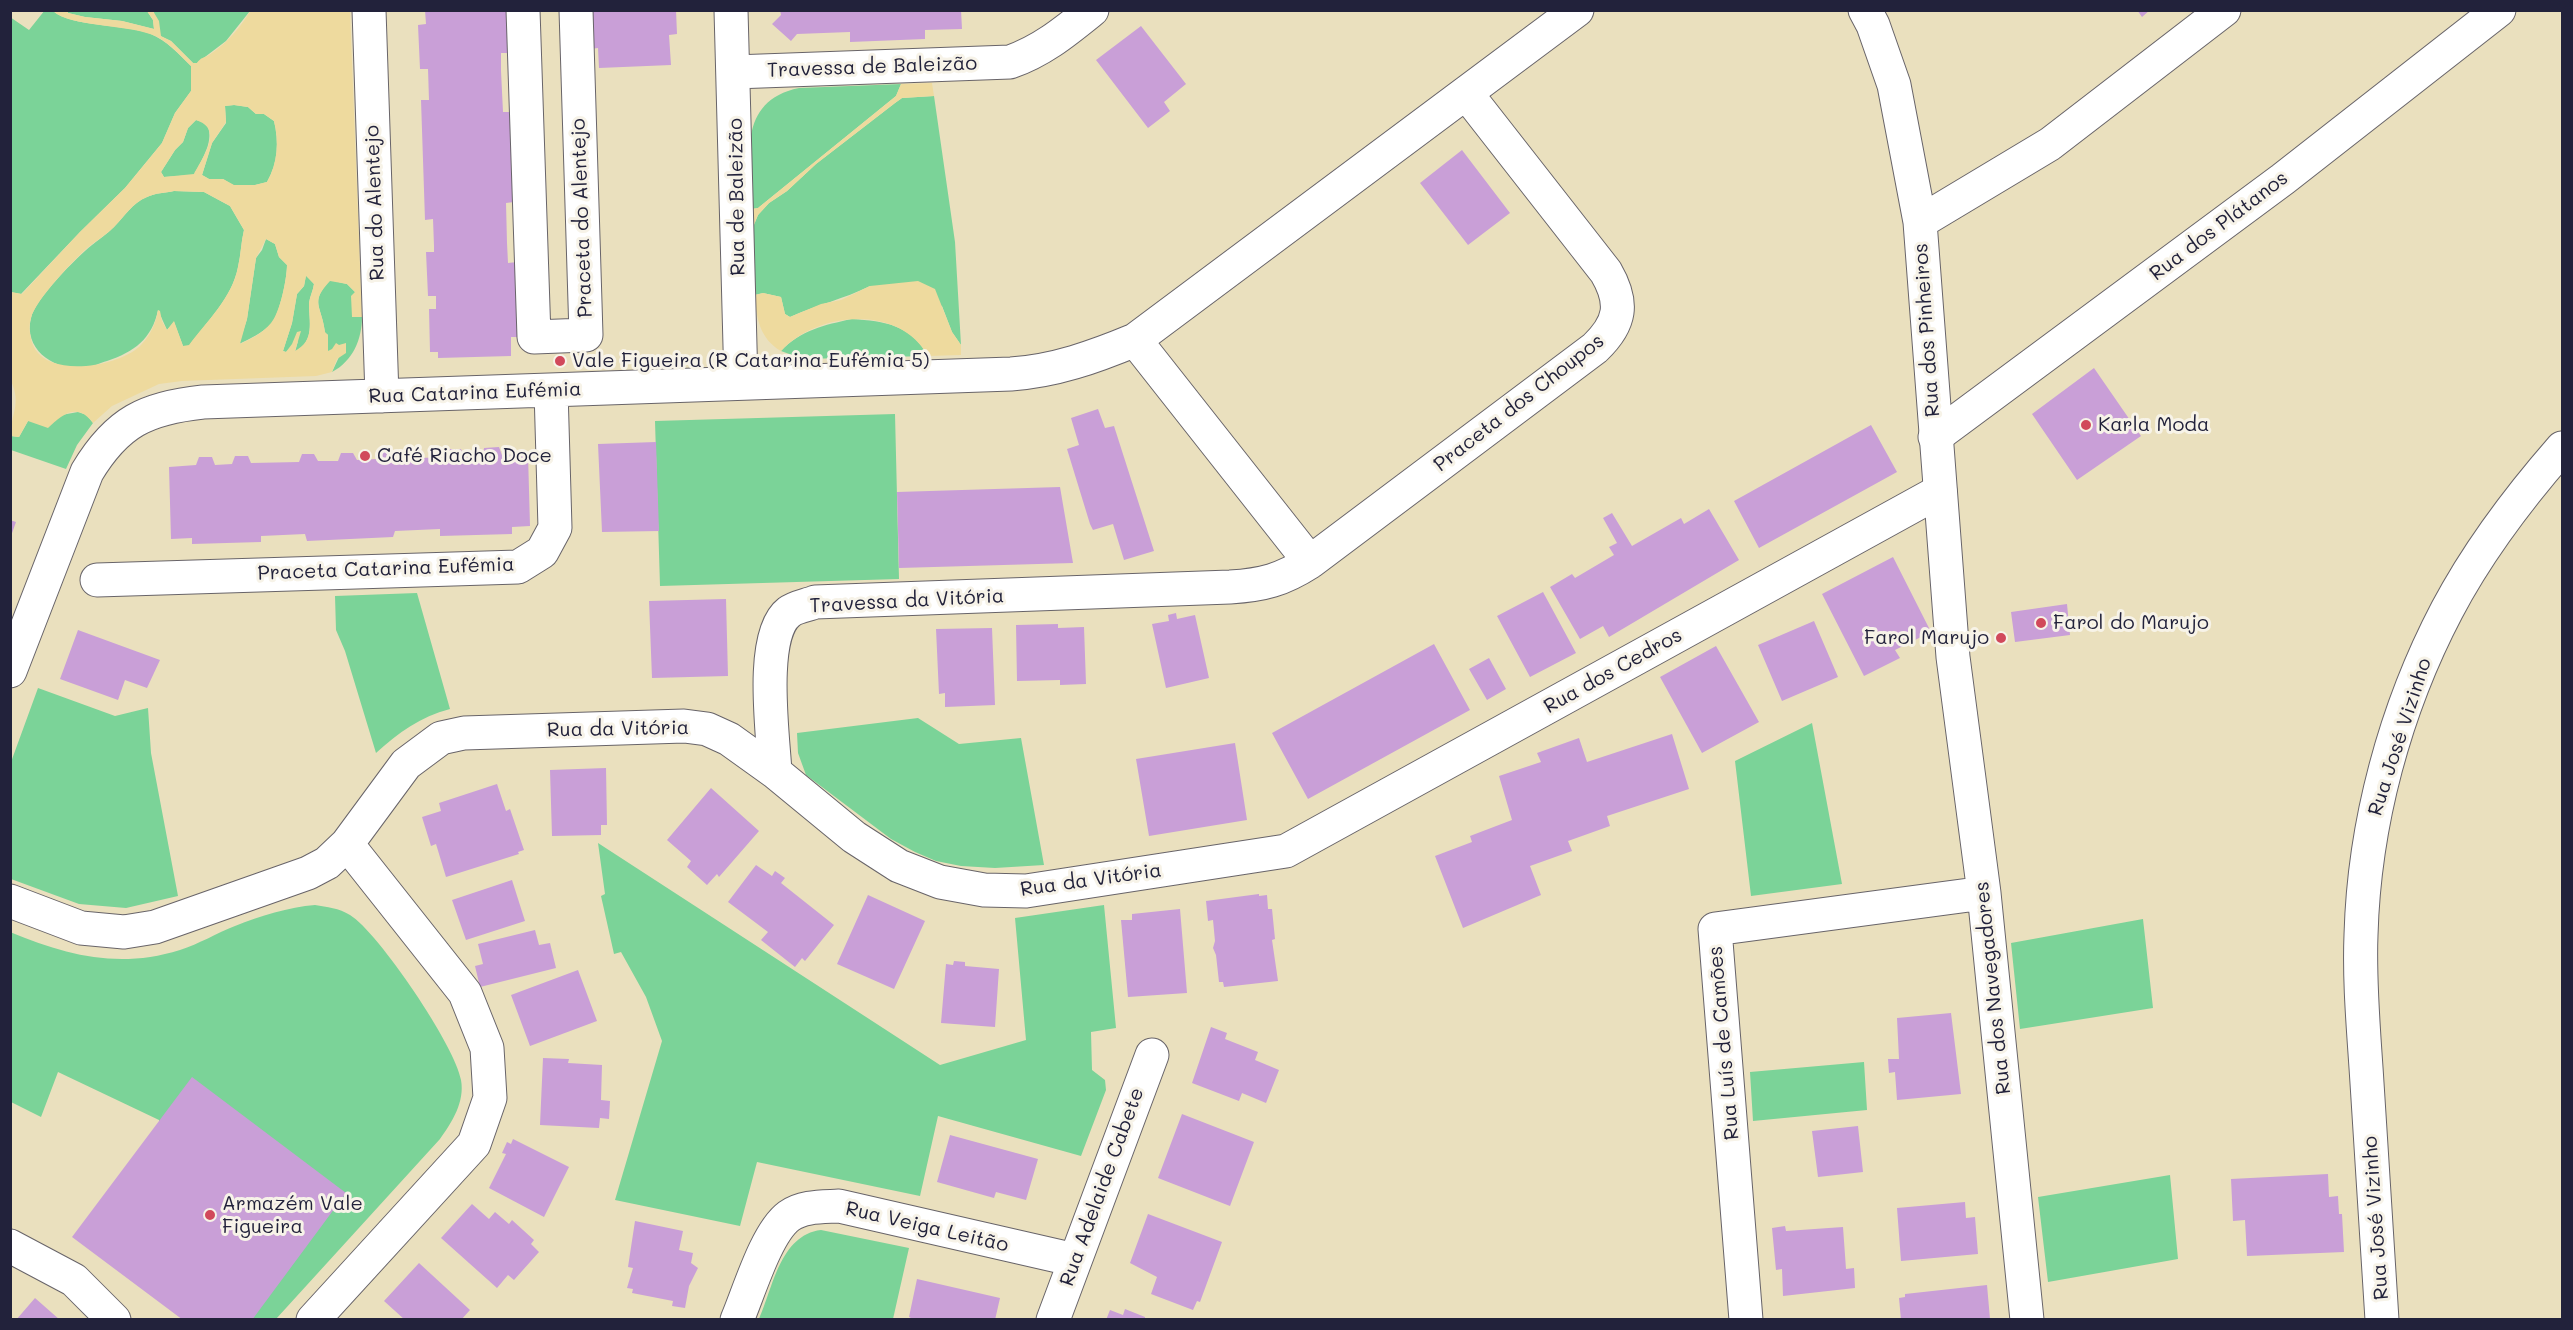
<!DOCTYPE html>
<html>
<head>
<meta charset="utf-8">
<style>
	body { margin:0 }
	#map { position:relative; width:2573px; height:1330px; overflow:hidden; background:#eae0be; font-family:Mali,sans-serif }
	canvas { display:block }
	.frame { position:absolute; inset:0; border:12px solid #22223b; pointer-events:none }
</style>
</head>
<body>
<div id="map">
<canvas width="2573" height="1330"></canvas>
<div class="frame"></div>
</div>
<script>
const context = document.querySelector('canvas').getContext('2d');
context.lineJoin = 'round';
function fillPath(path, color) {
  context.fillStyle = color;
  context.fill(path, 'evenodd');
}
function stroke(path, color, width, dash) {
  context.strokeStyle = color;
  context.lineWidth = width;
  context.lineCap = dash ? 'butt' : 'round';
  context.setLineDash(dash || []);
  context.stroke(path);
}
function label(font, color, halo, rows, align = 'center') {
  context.font = font + ' Mali,sans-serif';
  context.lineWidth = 6;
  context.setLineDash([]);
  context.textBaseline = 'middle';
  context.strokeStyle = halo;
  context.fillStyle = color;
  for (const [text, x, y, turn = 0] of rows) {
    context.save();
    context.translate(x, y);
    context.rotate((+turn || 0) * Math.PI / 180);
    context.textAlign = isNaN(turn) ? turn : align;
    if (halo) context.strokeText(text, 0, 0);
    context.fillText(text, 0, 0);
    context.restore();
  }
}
fillPath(new Path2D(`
	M45,10L53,11C71,27 126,24 151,34C167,41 179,54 191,66V91L175,113L162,143L125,188L80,232L21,294L10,292V17L29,30Z
	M68,11H147L153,20L154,29L122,21L85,17L68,13Z
	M153,11H250L226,41L197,63H193L171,41L160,36Z
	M901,84L896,96L758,208L752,209C750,160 736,101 799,88Z
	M934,96L955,242L961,345L952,332L942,306L870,286C844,299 816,305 790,317L785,314L781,297L763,293L755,295L753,227L758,215L769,203L787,191L816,164L895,103L902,98Z
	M234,105L248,107L256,114H264L274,121C279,142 278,163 267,182L255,185H233L223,179H209L202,175L212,143L226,123L225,106Z
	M196,120L206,123C216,139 202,159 194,175L164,177L161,172L175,150L183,142L188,128Z
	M174,191L204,192L230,206L244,230C241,242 241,254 238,267C232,298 207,321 189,346H183L174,322L167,330L158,310C152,339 134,352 107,361C100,363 92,367 85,368C55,371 23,350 31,318C35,299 77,257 92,245C99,239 107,234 114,227C125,216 132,203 147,197C155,193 165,193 174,191Z
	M266,239L275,244L279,257L287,265C287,278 280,314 271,324C262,333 250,339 239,344L247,319L256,258L262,250Z
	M306,275L314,284C313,291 310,296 309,303C309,322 315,341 295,352L298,341L286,352L283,351L292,323L297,294L304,286Z
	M330,280L347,284L355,292L352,316L362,317C362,339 353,361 332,372L345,344L328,352V335L325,333C322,305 309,303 330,280Z
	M852,319C885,321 911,325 928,356L803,359L781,351C801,330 824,325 852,319Z
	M78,412L87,415L93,423L77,445L66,469L11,450V436L19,437L28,421Z
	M895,414L899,579L660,586L655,421Z
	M417,593L450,709C420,717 399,732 376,753L345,651L336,630L335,596Z
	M38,688L115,716L148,708L151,753L178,896L126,908L79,904L11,879V762Z
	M918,718L959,744L1021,738L1044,865L995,868L961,866L936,861L915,852L891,839L806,775L798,753L797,733Z
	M1812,723L1842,884L1751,896L1735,761Z
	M598,843L940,1065L1026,1040L1015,918L1104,905L1116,1028L1091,1032L1092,1070L1105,1080L1106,1090L1081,1156L938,1116L920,1196L757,1162L740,1226L615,1200L662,1041L646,997L621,952L614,954L601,896L605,894Z
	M315,905C327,907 339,908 350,915C378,932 456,1047 461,1080C465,1102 452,1122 440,1139L276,1319H183L159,1120L58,1072L41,1117L11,1102L10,932C68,956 119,969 180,950C199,944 217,933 235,926C260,916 289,907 315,905Z
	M2143,919L2153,1008L2020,1029L2011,943Z
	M1864,1062L1867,1110L1753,1121L1750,1072Z
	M2170,1175L2178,1259L2048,1282L2038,1197Z
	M821,1230L909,1248L893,1319H759C773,1288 780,1235 821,1230Z`), '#7bd398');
fillPath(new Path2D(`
	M53,11H68V13L85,17L122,21L154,29L153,20L147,11H153L159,21L161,36L171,41L193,63H197C201,57 204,58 209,55C225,45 242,26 250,11H350L362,317H352L351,296L355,292L347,284L330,281C309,303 322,306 325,332L328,335V351L332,349L336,343L339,345L346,343V353L337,359L332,372L316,376L182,381L159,384L112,406L93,423C78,402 62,414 48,428L28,421L19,437L11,436C10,414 22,405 11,381V292L22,294L80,232L125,188L162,143L175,113L191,91V66C179,54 166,39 150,34C125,25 69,26 53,11ZM234,105L248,107L256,114H264L274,121C279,141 278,163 267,182L255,185H234L223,179H209L202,175L212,143L226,122L225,106ZM196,120C224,129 203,157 194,174L164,177L161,172L175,150L183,142L188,128ZM174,191L204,192L230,206L244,230C241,242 241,254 238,267C232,298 207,321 189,345L183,346L174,321L167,330L162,321L160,311L158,310C156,323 150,336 140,346C119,366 53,378 35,349C30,340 28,327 31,318C35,301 71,263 85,250C94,242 105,236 114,227C125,216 132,203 147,197C155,193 165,193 174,191ZM266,239L275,244L279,257L287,265C287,278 280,313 271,323C263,333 251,339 240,344L247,319L256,258ZM306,276L314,284C313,291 310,296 309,303C309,323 315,340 295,351L301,331L297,332L292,344L286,352L283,351L292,323L297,294L304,286Z
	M932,83L934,96L902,98L895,103L816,164L787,191L769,203L758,215L753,227L752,209L758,208L896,96L901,84Z
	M918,281L935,289L952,332L961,345V355L928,356C899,304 818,311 781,351C760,339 756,318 755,295L763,293L781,297L785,314L790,317L821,304L841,300L870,286Z`), '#eeda9e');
fillPath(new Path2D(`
	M425,10H507L509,53H501V71L503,112H511L514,202L506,203L507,243L508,263L517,262L520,337H511V356L438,358V352H430L429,309H436V296H428L426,252H434V246L433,219L425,220L421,100H429L428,69H420L418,25L426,24Z
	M587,10H676L677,34L669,35L671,65L599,68L598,48L590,49Z
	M780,10H961L962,29L925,30V39L850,42V32L797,34L791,41L772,24L781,15Z
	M2137,10H2150L2142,17Z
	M1141,26L1186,84L1164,102L1170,111L1148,128L1096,60Z
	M1462,150L1510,213L1468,245L1420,183Z
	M2094,368L2141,436L2077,480L2032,414Z
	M1098,409L1105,428L1114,426L1154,551L1124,560L1113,524L1093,530L1090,524L1067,449L1079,445L1071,418Z
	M1871,425L1897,472L1759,548L1734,501Z
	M656,442L659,531L602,532L598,444Z
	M499,447L502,455L528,454L530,526L512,527V534L440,536V529L395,531L393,537L307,541L305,534L261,536V542L192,544V538L171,539L169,467L196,465L199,457H212L215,465L232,464L235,456H248L251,463L299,462L302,454H314L318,461H338L341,453H353L357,460L377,459L380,452L392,451L395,459L444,457L447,449H461L464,457L483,456L484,448Z
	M1060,487L1073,563L899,568L897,492Z
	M1709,509L1739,560L1609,637L1603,626L1580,639L1550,587L1572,574L1575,578L1614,555L1609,547L1617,543L1603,518L1612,513L1632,546L1681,518L1684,524Z
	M10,520L16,522L11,536H10Z
	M1893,557L1931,632L1895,650L1900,658L1864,676L1822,594Z
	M1543,592L1576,653L1530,677L1497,616Z
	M726,599L728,676L652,678L649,601Z
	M2067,604L2070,635L2015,642L2011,612Z
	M1176,613L1177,619L1195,615L1209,678L1166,688L1152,624L1169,621L1168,615Z
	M1814,621L1838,677L1782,701L1758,645Z
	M1058,624V628L1084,627L1086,684L1060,685V680L1017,681L1016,625Z
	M992,628L995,705L945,707V693L939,694L936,629Z
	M78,630L160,660L147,688L125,680L118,700L60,679Z
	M1434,644L1470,710L1308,799L1272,733Z
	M1716,646L1759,722L1702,753L1660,677Z
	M1489,658L1506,689L1487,700L1469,669Z
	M1672,734L1689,789L1607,816L1610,826L1568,841L1572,851L1530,866L1541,895L1463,928L1435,856L1472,842L1470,836L1512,820L1499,776L1541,762L1537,753L1579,738L1587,762Z
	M1235,743L1247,820L1149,836L1136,759Z
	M606,768L607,825H601V835L552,836L550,770Z
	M497,784L506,811L510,809L524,850L518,852L519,854L446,877L436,844L431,846L422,817L441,811L439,803Z
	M711,788L759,831L719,877L717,874L707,885L687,867L691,861L667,840Z
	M756,865L772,876L775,871L785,878L781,883L834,925L805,961L802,958L795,967L761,940L768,932L728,902Z
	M512,880L525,921L466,940L452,900Z
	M1259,894V896L1267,895L1268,909H1272L1275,939L1272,940L1278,981L1224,987L1223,982H1219L1216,955L1213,948L1215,941L1213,920L1208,921L1206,901Z
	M868,895L925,921L894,989L837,964Z
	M1180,909L1187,993L1128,997L1121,920H1132V914Z
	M535,930L539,945L550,943L556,968L480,987L475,966L483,964L478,944Z
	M954,961L965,962V966L999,969L995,1027L941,1023L946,964L953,965Z
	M578,970L597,1021L530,1046L511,995Z
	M1951,1013L1961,1094L1897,1100L1895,1072L1889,1073L1888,1059H1899L1897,1018Z
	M1211,1027L1227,1033L1225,1039L1258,1052L1255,1060L1279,1070L1266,1103L1242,1093L1239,1101L1192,1083Z
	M543,1058L569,1059L568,1063L602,1065L601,1100L610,1101L609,1119L600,1118L599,1128L540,1125Z
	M192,1077L346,1193L252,1320H183L72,1237Z
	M1182,1114L1254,1142L1230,1206L1158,1178Z
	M1858,1126L1863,1172L1818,1177L1812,1131Z
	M950,1135L1038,1159L1026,1200L996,1192L994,1198L937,1182Z
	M513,1139L569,1167L544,1217L489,1188L506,1154L502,1153L507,1142L511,1144Z
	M2328,1174L2329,1197L2338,1196L2339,1214H2342L2344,1252L2247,1256L2245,1220L2233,1221L2231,1179Z
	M1965,1202L1966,1218L1975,1217L1978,1254L1901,1261L1897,1208Z
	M472,1204L489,1219L495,1212L509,1224L512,1220L534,1240L531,1244L539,1252L514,1280L508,1275L497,1288L441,1238Z
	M1148,1214L1222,1242L1200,1302L1197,1301L1193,1310L1151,1294L1157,1277L1130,1263Z
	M635,1221L683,1231L679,1250L693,1253L691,1263L698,1268L689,1286L685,1308L672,1306L673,1301L632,1293L633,1289L627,1288L633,1268L628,1267Z
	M1785,1226L1786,1231L1843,1227L1846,1269L1854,1268L1855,1288L1783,1296L1782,1269L1776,1270L1772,1228Z
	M419,1263L470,1310L461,1320H405L384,1301Z
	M917,1279L1000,1298L995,1320H915L909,1317Z
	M1987,1285L1990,1319L1901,1320L1899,1298L1905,1297V1294Z
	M35,1298L60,1320H16Z
	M1125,1309L1145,1317V1320H1106L1110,1310L1123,1315Z`), '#c99fd7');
const street = new Path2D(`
	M369,10L382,396
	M523,10L534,337L586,335L576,10
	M731,10L741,383
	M734,72L1010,62C1042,51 1066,31 1092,10
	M1135,340L1310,562
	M1935,437L2283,179L2499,10
	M97,580L518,567L542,552L555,528L551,390
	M10,671L87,472C117,422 146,408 203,402L1011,374C1055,371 1094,357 1135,340L1577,10
	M775,772C773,735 759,635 789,612C795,607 808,605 815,602L1230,587C1263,585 1282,580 1310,562L1595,348C1621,323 1624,303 1606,272L1466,93
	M10,901L81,928L124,932L155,927L308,873L327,863L347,844L406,764L441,738L464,733L684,726L707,729L729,739L775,772L854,837L899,866L940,882L984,890L1026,891L1286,851L1940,491
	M10,1246L74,1280L114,1320
	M313,1320L474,1144L490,1098L487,1048L465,993L347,844
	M737,1320C749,1292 766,1233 789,1216C803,1206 822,1207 839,1206L1075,1260
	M1053,1320L1152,1055
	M2382,1320C2377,1241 2372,1162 2367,1083C2364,1034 2359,984 2361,935C2364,824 2395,709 2447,610C2477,553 2520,496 2562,448`);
const secondary = new Path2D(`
	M1865,10L1873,25L1894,85L1920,222L1953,657L1984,893L2027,1320
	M1920,222L2050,144L2224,10
	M1746,1320L1715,929L1984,893`);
stroke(street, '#686469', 35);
stroke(secondary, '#686469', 35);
stroke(street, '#fff', 33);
stroke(secondary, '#fff', 33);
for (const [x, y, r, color] of [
	[560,361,6,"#d1495b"],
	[2086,425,6,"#d1495b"],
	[365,456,6,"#d1495b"],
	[2041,623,6,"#d1495b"],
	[2001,638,6,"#d1495b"],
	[210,1215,6,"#d1495b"]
]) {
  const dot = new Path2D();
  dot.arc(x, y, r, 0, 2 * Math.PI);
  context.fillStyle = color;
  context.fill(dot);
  stroke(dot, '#f7f3e8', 2);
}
label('20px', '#22223b', '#f7f3e8', [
	["Travessa de Baleizão",872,67,-2],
	["Rua de Baleizão",737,197,-91],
	["Rua do Alentejo",375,203,-92],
	["Praceta do Alentejo",582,218,-92],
	["Rua dos Plátanos",2219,226,-37],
	["Rua dos Pinheiros",1927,330,-94],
	["Rua Catarina Eufémia",475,393,-2],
	["Praceta dos Choupos",1519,403,-38],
	["Praceta Catarina Eufémia",386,569,-2],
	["Travessa da Vitória",907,601,-3],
	["Rua dos Cedros",1613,671,-29],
	["Rua da Vitória",618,729,-1],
	["Rua José Vizinho",2400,737,-72],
	["Rua da Vitória",1091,880,-8],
	["Rua dos Navegadores",1993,988,-96],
	["Rua Luís de Camões",1724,1043,-95],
	["Rua Adelaide Cabete",1102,1187,-70],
	["Rua José Vizinho",2376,1218,-94],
	["Rua Veiga Leitão",927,1227,13]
]);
label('20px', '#22223b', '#f7f3e8', [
	["Vale Figueira (R Catarina Eufémia 5)",572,361],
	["Karla Moda",2098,425],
	["Café Riacho Doce",377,456],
	["Farol do Marujo",2053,623],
	["Farol Marujo",1989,638,"right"],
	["Armazém Vale",222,1204],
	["Figueira",222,1227]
], 'left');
</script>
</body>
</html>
